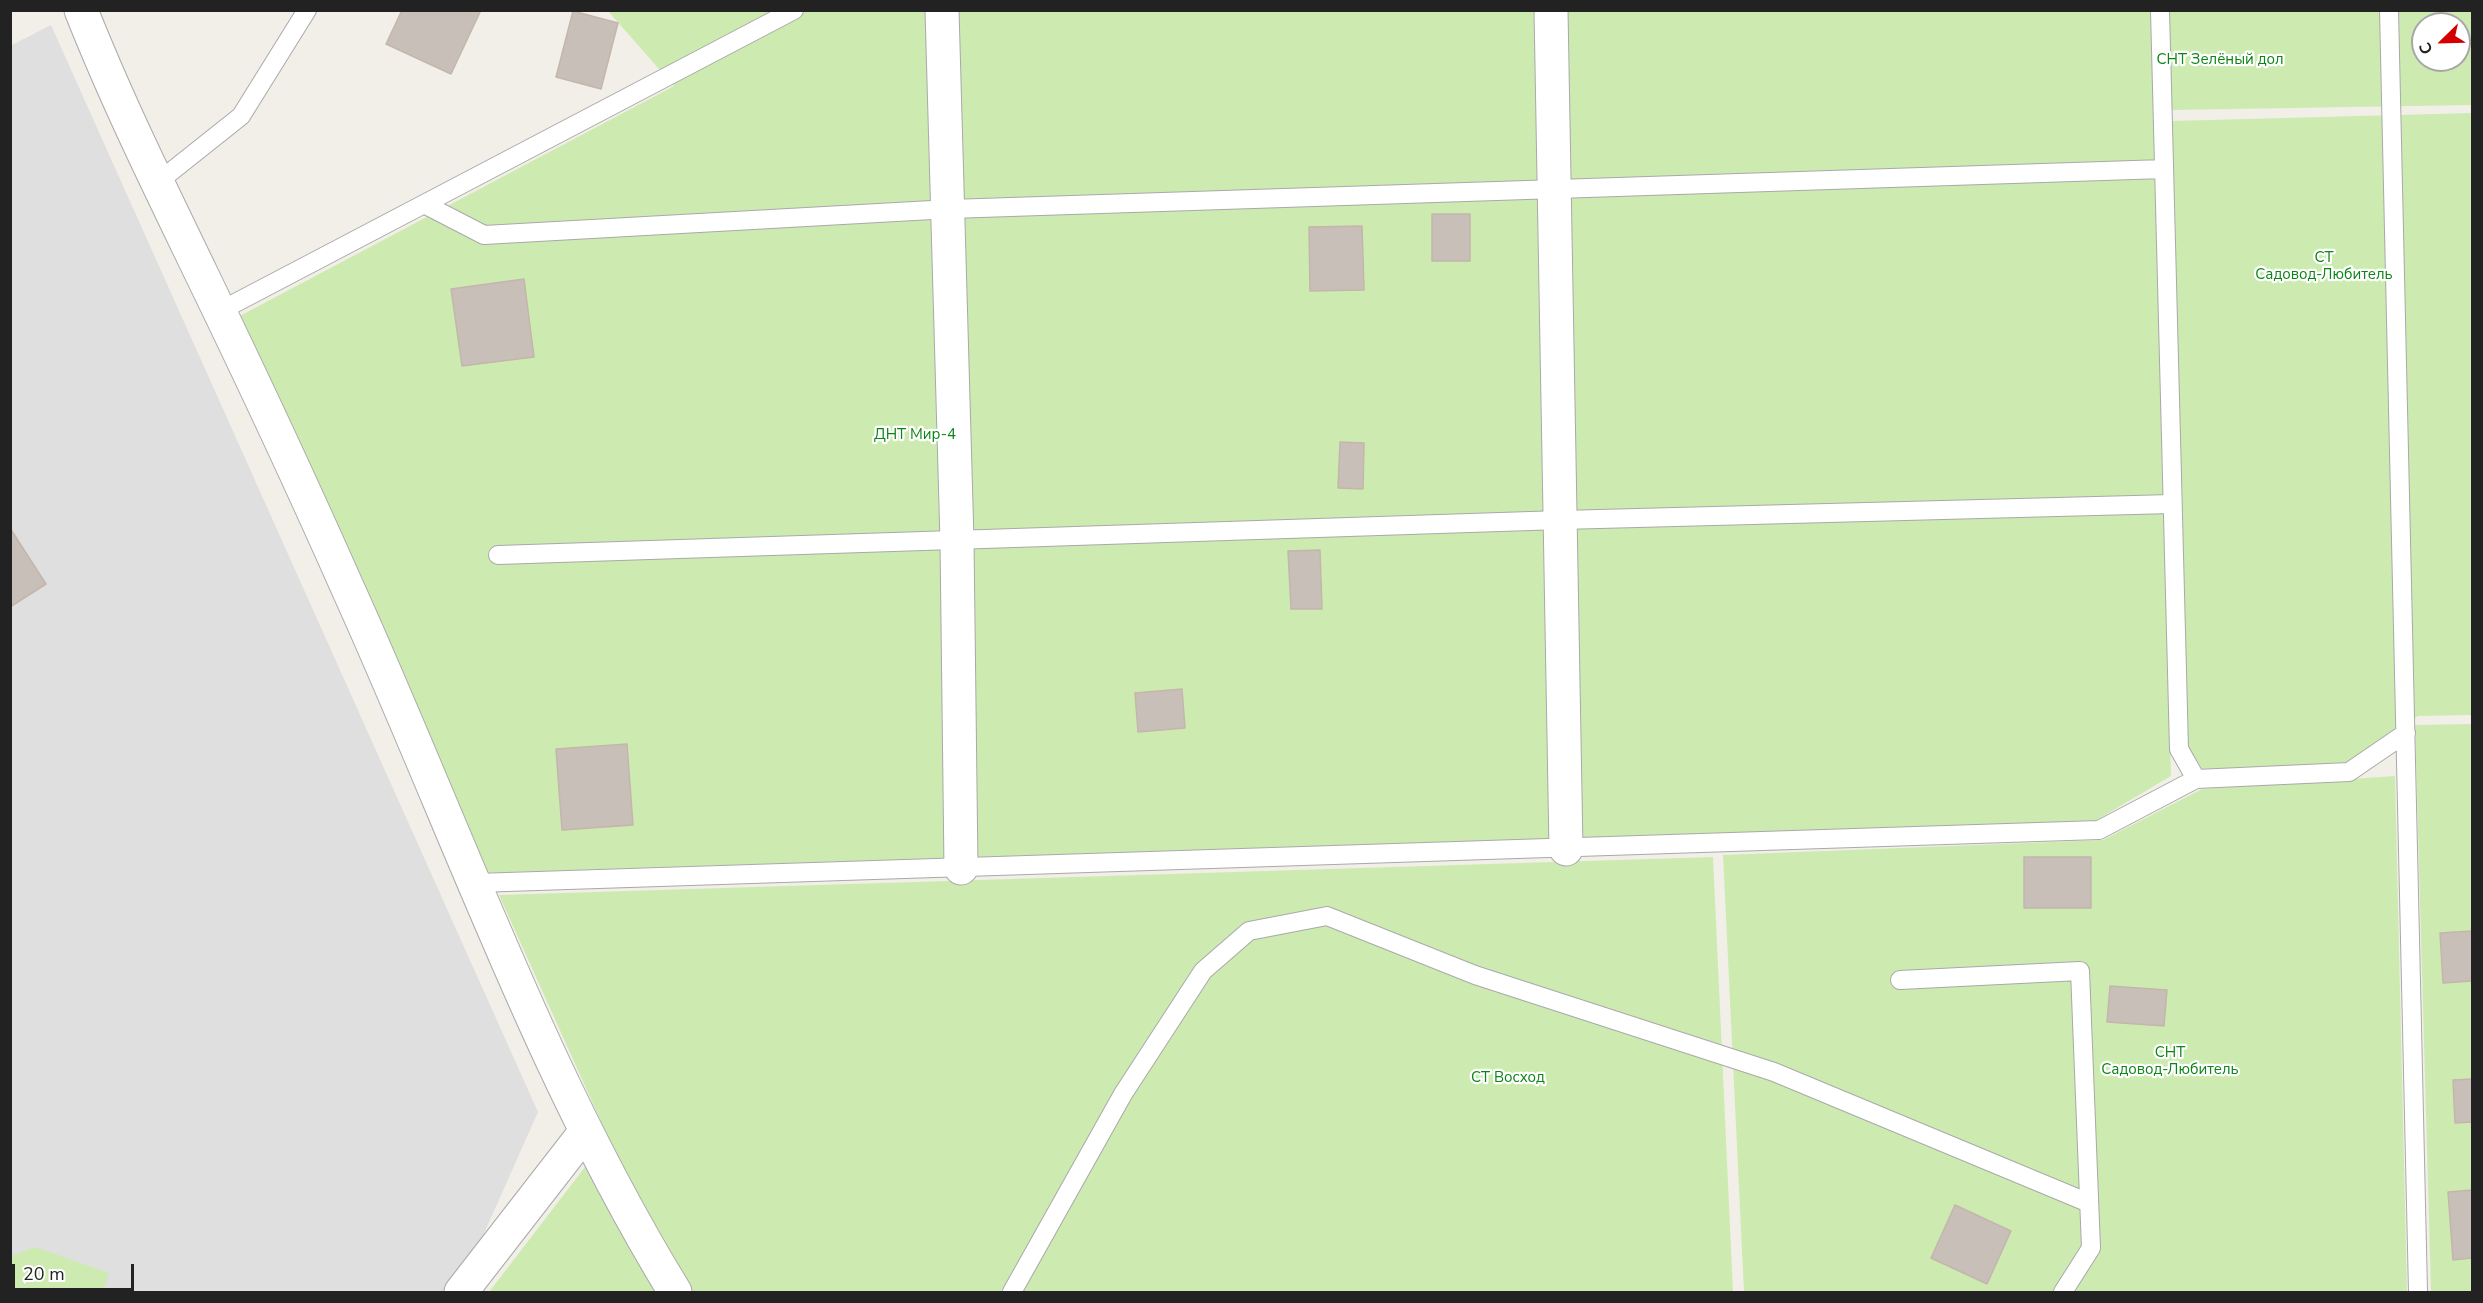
<!DOCTYPE html>
<html>
<head>
<meta charset="utf-8">
<style>
	body { margin:0 }
	#map { position:relative; width:2483px; height:1303px; overflow:hidden; background:#f2efe9; font-family:"Nunito Sans",sans-serif }
	canvas { display:block }
	.frame { position:absolute; inset:0; border:12px solid #222; pointer-events:none }
	.north { position:absolute; left:2411px; top:12px; width:60px; height:60px; box-sizing:border-box; background:#fff; border:2px solid #a7a7a7; border-radius:50%; rotate:247deg; font-size:16px; font-weight:700; line-height:24px; text-align:center; color:#222 }
	.north::after { content:''; display:block; margin:auto; width:21px; height:27px; background:#d40000; clip-path:polygon(50% 0,100% 100%,50% 72%,0 100%) }
	.scale { position:absolute; left:12px; top:1264px; width:122px; height:27px; box-sizing:border-box; border:3px solid #222; border-top:0; padding-left:8px; font-size:18px; line-height:21px; white-space:nowrap; color:#222; -webkit-text-stroke:4px #fff; paint-order:stroke }
</style>
</head>
<body>
<div id="map">
<canvas width="2483" height="1303"></canvas>
<div class="frame"></div>
<div class="north">С</div>
<div class="scale">20 m</div>
</div>
<script>
const context = document.querySelector('canvas').getContext('2d');
context.lineJoin = 'round';
function fillPath(path, color) {
  context.fillStyle = color;
  context.fill(path, 'evenodd');
}
function stroke(path, color, width, dash) {
  context.strokeStyle = color;
  context.lineWidth = width;
  context.lineCap = dash ? 'butt' : 'round';
  context.setLineDash(dash || []);
  context.stroke(path);
}
function label(font, color, halo, rows, align = 'center') {
  context.font = font + ' "Nunito Sans",sans-serif';
  context.lineWidth = 4.5;
  context.setLineDash([]);
  context.textBaseline = 'middle';
  context.strokeStyle = halo;
  context.fillStyle = color;
  for (const [text, x, y, turn = 0] of rows) {
    context.save();
    context.translate(x, y);
    context.rotate((+turn || 0) * Math.PI / 180);
    context.textAlign = isNaN(turn) ? turn : align;
    if (halo) context.strokeText(text, 0, 0);
    context.fillText(text, 0, 0);
    context.restore();
  }
}
fillPath(new Path2D(`
	M51,25L538,1112L458,1292H11L10,46Z`), '#e0dfdf');
fillPath(new Path2D(`
	M608,11H2151L2171,776L2095,821L483,873L236,318L674,86Z
	M2168,11H2472V105L2172,110ZM2423,24H2459V60H2423Z
	M2472,113V715L2418,716L2347,764L2202,769L2188,746L2171,121Z
	M2472,724V1292H2431L2415,725Z
	M2395,776L2407,1292H1744L1723,855L2103,840L2202,789Z
	M1713,857L1733,1292H489L608,1137L499,895Z
	M35,1247L109,1273L103,1292H11V1256Z`), '#cdebb0');
const building = new Path2D(`
	M402,10H481L451,74L386,44Z
	M573,11L618,23L601,89L556,77Z
	M1432,214H1470V261H1432Z
	M1362,226L1364,290L1310,291L1309,227Z
	M524,279L534,357L462,366L451,289Z
	M1340,442L1364,443L1363,489L1338,488Z
	M10,528L46,584L10,607Z
	M1320,550L1322,609H1291L1288,551Z
	M1182,689L1185,728L1138,732L1135,693Z
	M627,744L633,825L562,830L556,749Z
	M2024,857H2091V908H2024Z
	M2472,931V981L2443,983L2440,933Z
	M2110,986L2167,990L2164,1026L2107,1022Z
	M2472,1079V1122L2455,1123L2453,1080Z
	M2472,1190V1258L2453,1260L2448,1192Z
	M1955,1205L2011,1231L1987,1284L1931,1258Z`);
fillPath(building, '#c7bfb8');
stroke(building, '#c4b6ab', 1.5);
const lane = new Path2D(`
	M2160,10L2179,749L2196,779L2349,772L2406,733
	M2389,10L2418,1292
	M158,182L241,116L307,10
	M424,204L484,235L950,209L2164,169
	M220,311L794,10
	M498,555L1561,520L2172,504
	M476,883L2099,830L2196,779
	M1900,980L2080,971L2091,1248L2063,1292
	M1012,1292L1123,1094L1203,971L1249,931L1327,916L1475,975L1774,1072L2089,1203`);
const street = new Path2D(`
	M81,10C117,101 160,188 202,275C253,380 302,485 349,591C455,825 540,1072 675,1292
	M942,10L957,541L961,868
	M1551,10L1566,849
	M461,1292L586,1131`);
stroke(lane, '#a9a9a9', 20);
stroke(street, '#a9a9a9', 35);
stroke(lane, '#fff', 18);
stroke(street, '#fff', 33);
label('15px', '#0c8416', '#fff', [
	["СНТ Зелёный дол",2220,60],
	["СТ",2324,258],
	["Садовод-Любитель",2324,275],
	["ДНТ Мир-4",915,435],
	["СНТ",2170,1053],
	["Садовод-Любитель",2170,1070],
	["СТ Восход",1508,1078]
]);
</script>
</body>
</html>
